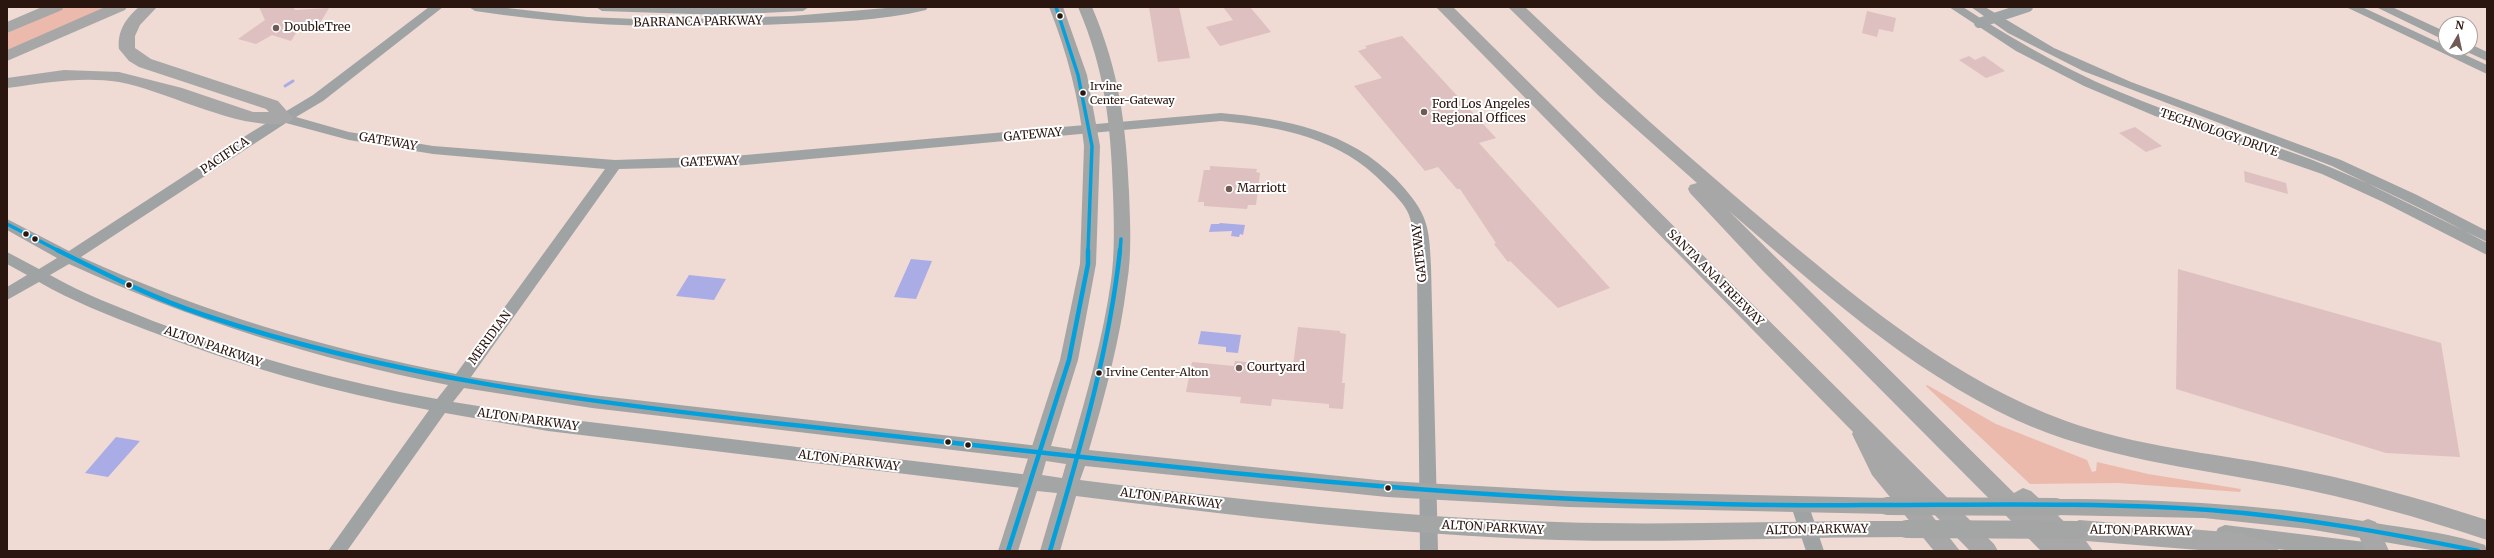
<!DOCTYPE html>
<html>
<head>
<meta charset="utf-8">
<style>
	body { margin:0 }
	#map { position:relative; width:2494px; height:558px; overflow:hidden; background:#efdad4; font-family:Merriweather,serif }
	canvas { display:block }
	.frame { position:absolute; inset:0; border:8px solid #2b150f; pointer-events:none }
	.north { position:absolute; left:2438px; top:16px; width:40px; height:40px; box-sizing:border-box; background:#fff; border:1px solid #aaa19f; border-radius:50%; rotate:9deg; font-size:11px; font-weight:700; line-height:16px; text-align:center; color:#2b150f }
	.north::after { content:''; display:block; margin:auto; width:14px; height:18px; background:#705a54; clip-path:polygon(50% 0,100% 100%,50% 72%,0 100%) }
</style>
</head>
<body>
<div id="map">
<canvas width="2494" height="558"></canvas>
<div class="frame"></div>
<div class="north">N</div>
</div>
<script>
const context = document.querySelector('canvas').getContext('2d');
context.lineJoin = 'round';
function fillPath(path, color) {
  context.fillStyle = color;
  context.fill(path, 'evenodd');
}
function stroke(path, color, width, dash) {
  context.strokeStyle = color;
  context.lineWidth = width;
  context.lineCap = dash ? 'butt' : 'round';
  context.setLineDash(dash || []);
  context.stroke(path);
}
function label(font, color, halo, rows, align = 'center') {
  context.font = font + ' Merriweather,serif';
  context.lineWidth = 4;
  context.setLineDash([]);
  context.textBaseline = 'middle';
  context.strokeStyle = halo;
  context.fillStyle = color;
  for (const [text, x, y, turn = 0] of rows) {
    context.save();
    context.translate(x, y);
    context.rotate((+turn || 0) * Math.PI / 180);
    context.textAlign = isNaN(turn) ? turn : align;
    if (halo) context.strokeText(text, 0, 0);
    context.fillText(text, 0, 0);
    context.restore();
  }
}
fillPath(new Path2D(`
	M66,7H106L7,51V33Z
	M1927,385L1996,424L2087,460L2092,472L2096,471L2097,462L2148,474L2241,489L2240,492L2118,483L2030,484L1928,388L1926,386Z`), '#ebbaac');
fillPath(new Path2D(`
	M1220,223L1245,225L1243,235L1240,234L1239,237L1231,236L1232,231L1209,232L1211,224H1219Z
	M911,259L932,261L916,299L894,297Z
	M689,275L726,279L714,300L676,296Z
	M1201,331L1241,335L1238,353L1226,352V347L1198,344Z
	M116,437L140,441L108,477L85,473Z`), '#aaace6');
stroke(new Path2D(`
	M285,86L293,81`), '#aaace6', 3);
fillPath(new Path2D(`
	M259,7H293L295,10L329,8L320,23L301,25L291,41L272,35L256,44L238,39L265,20Z
	M1149,7H1179L1190,58L1158,62Z
	M1223,7H1250L1271,32L1220,46L1206,27L1233,20Z
	M1867,11L1896,18L1893,32L1879,29L1877,37L1862,33Z
	M1402,36L1496,138L1479,143L1610,288L1558,308L1510,261L1508,262L1494,244L1496,243L1460,189H1457L1438,167L1425,171L1354,86L1382,78L1358,51L1367,48L1365,46Z
	M1969,56L1975,60L1984,56L2005,71L1986,78L1959,60Z
	M2135,127L2162,146L2146,152L2119,133Z
	M1210,166L1257,169L1256,172L1260,173L1256,205H1248L1247,209L1204,206V202H1198L1204,170H1210Z
	M2244,171L2286,183L2288,194L2245,182Z
	M2178,269L2441,343L2460,457L2386,453L2176,389Z
	M1298,327L1340,331V333L1346,334L1342,383H1345L1343,409L1329,408V404L1272,399L1271,406L1240,403L1241,397L1186,392L1192,362L1234,366L1235,361L1293,366Z`), '#ddc0bf');
stroke(new Path2D(`
	M1979,23L2028,7`), '#9fa4a6', 10);
fillPath(new Path2D(`
	M429,7H443L323,101L296,117L349,132L433,146L615,160L734,156L1221,113C1286,119 1349,131 1396,179C1407,191 1418,203 1424,218C1430,233 1430,250 1431,266L1438,551H1420L1417,266C1415,249 1415,231 1409,215C1404,203 1393,193 1384,184C1340,138 1282,127 1221,121L734,166L619,169L471,377L592,395L1039,446L1045,448L1047,453L1045,458L1039,460L592,408L464,388L453,402L548,417L1030,475L1036,477L1039,482L1036,487L1030,489L548,431L445,413L347,551H328L429,410C332,392 236,365 144,329C108,315 72,301 39,282L7,300V287L27,275L7,264V252L39,269L57,258L7,230V219L69,251L250,133L313,95ZM286,123L349,140L433,154L605,169L456,374C323,348 204,313 81,257ZM69,264C191,320 317,359 448,385L437,399C341,382 245,356 153,321C119,307 83,294 50,275Z
	M469,7H498L587,17L662,20L792,16L898,7H928L926,10C881,21 831,22 785,24C681,29 578,27 475,11Z
	M596,7H809L803,11L722,15L602,11Z
	M1949,7H1963C2020,44 2079,77 2142,101C2197,123 2255,138 2310,159C2371,183 2430,212 2487,243V255L2383,202L2322,174L2155,116L2084,86L2016,51Z
	M1971,7H1985L2054,48L2131,82L2341,160L2417,195L2487,231V242L2332,166L2083,71L2008,33Z
	M2346,7H2362L2487,65V74Z
	M2376,7H2392L2446,32V41Z
	M2470,44L2487,52V61L2465,51L2463,48H2470Z
	M1800,499L1806,501L1809,506L1824,551H1806L1791,506L1794,501Z`), '#a0a3a4');
fillPath(new Path2D(`
	M1049,7H1063L1087,75L1100,146L1096,264L1078,360L1051,446L1071,449C1087,393 1103,338 1111,281C1115,252 1114,222 1113,193C1111,125 1105,70 1078,7H1092C1119,70 1126,124 1129,192C1130,222 1132,253 1127,283C1120,340 1105,395 1089,450L1387,481L1569,491L1887,498L1894,500L1897,506L1894,512L1887,514L1569,507L1387,497L1085,466L1080,480C1239,500 1397,517 1557,522C1673,526 1790,520 1906,521L1913,523L1916,529L1913,535L1906,537C1790,537 1675,543 1559,540C1397,535 1236,516 1076,496L1060,551H1040L1057,493L1037,491L1018,551H998L1060,360L1080,264L1084,146C1079,98 1067,52 1049,7ZM1046,461L1066,464L1062,478L1042,475Z
	M2056,499C2168,499 2277,505 2387,525C2420,530 2454,534 2485,545L2487,551H2437L2308,529L2204,518L2056,515L2049,513L2046,507L2049,501Z
	M2225,525L2365,542L2372,545L2375,551H2294L2225,543L2218,540L2215,534L2218,528Z`), '#a4a5a5');
fillPath(new Path2D(`
	M42,7H64L62,10L7,33V22Z
	M105,7H127L125,10L7,61V50Z
	M139,7H157L140,25L135,36V48L151,59L278,101L293,118L290,122C245,134 168,91 119,82C82,76 44,83 7,88V78L64,70L119,72L182,88L253,112H269L266,109L139,67L129,61L119,49C117,31 126,18 139,7Z
	M1436,7H1453L1994,544L1998,551H1970L1919,499L1960,551H1934L1872,475L1852,434L1853,432Z
	M1508,7H1525C1608,86 1693,161 1781,235C1869,308 1958,382 2066,421C2135,446 2210,453 2281,466C2351,479 2419,498 2487,520V540C2420,518 2352,498 2283,485C2193,468 2100,458 2016,420C1908,370 1818,288 1729,211L2014,493L2023,488L2031,491L2069,526L2079,520L2238,533L2275,544L2279,551H2212L2086,541L2093,551H2041L1763,271L1690,193L1688,189L1690,185L1697,183L1599,96Z
	M2368,519L2376,522L2389,551H2365L2356,529L2360,522Z`), '#a8a7a7');
stroke(new Path2D(`
	M1887,506L2056,507
	M1906,529L2079,530`), '#a4a5a5', 18);
stroke(new Path2D(`
	M7,224L59,251`), '#04a0db', 3.5);
stroke(new Path2D(`
	M57,250C105,274 153,298 204,315C392,378 588,402 784,424C1062,454 1339,490 1619,501C1701,504 1783,506 1865,505C1980,505 2095,502 2210,510C2300,517 2389,533 2478,551`), '#04a0db', 4.5);
stroke(new Path2D(`
	M1056,7L1078,75L1092,146L1088,251
	M1120,251L1121,239`), '#04a0db', 3.5);
stroke(new Path2D(`
	M1008,551L1069,360L1088,264V250
	M1050,551C1079,452 1109,353 1120,250`), '#04a0db', 4.5);
for (const [x, y, r, color] of [
	[1060,16,3.5,"#2b150f"],
	[276,28,4,"#705a54"],
	[1083,93,3.5,"#2b150f"],
	[1424,112,4,"#705a54"],
	[1229,189,4,"#705a54"],
	[26,234,3.5,"#2b150f"],
	[35,239,3.5,"#2b150f"],
	[129,285,3.5,"#2b150f"],
	[1239,368,4,"#705a54"],
	[1099,373,3.5,"#2b150f"],
	[948,442,3.5,"#2b150f"],
	[968,445,3.5,"#2b150f"],
	[1388,488,3.5,"#2b150f"]
]) {
  const dot = new Path2D();
  dot.arc(x, y, r, 0, 2 * Math.PI);
  context.fillStyle = color;
  context.fill(dot);
  stroke(dot, '#fff', 1.5);
}
label('11px', '#2b150f', '#fff', [
	["Irvine",1090,87],
	["Center-Gateway",1090,101],
	["Irvine Center-Alton",1106,373]
], 'left');
label('12px', '#2b150f', '#fff', [
	["BARRANCA PARKWAY",698,22,-1],
	["TECHNOLOGY DRIVE",2219,133,19],
	["GATEWAY",1033,135,-5],
	["GATEWAY",388,142,10],
	["PACIFICA",225,156,-34],
	["GATEWAY",710,162,-2],
	["GATEWAY",1420,253,-96],
	["SANTA ANA FREEWAY",1715,278,45],
	["MERIDIAN",490,338,-54],
	["ALTON PARKWAY",213,347,19],
	["ALTON PARKWAY",528,420,8],
	["ALTON PARKWAY",849,461,7],
	["ALTON PARKWAY",1171,499,7],
	["ALTON PARKWAY",1493,528,3],
	["ALTON PARKWAY",1817,530,-1],
	["ALTON PARKWAY",2141,531,1]
]);
label('12px', '#2b150f', '#fff', [
	["DoubleTree",284,28],
	["Ford Los Angeles",1432,105],
	["Regional Offices",1432,119],
	["Marriott",1237,189],
	["Courtyard",1247,368]
], 'left');
</script>
</body>
</html>
